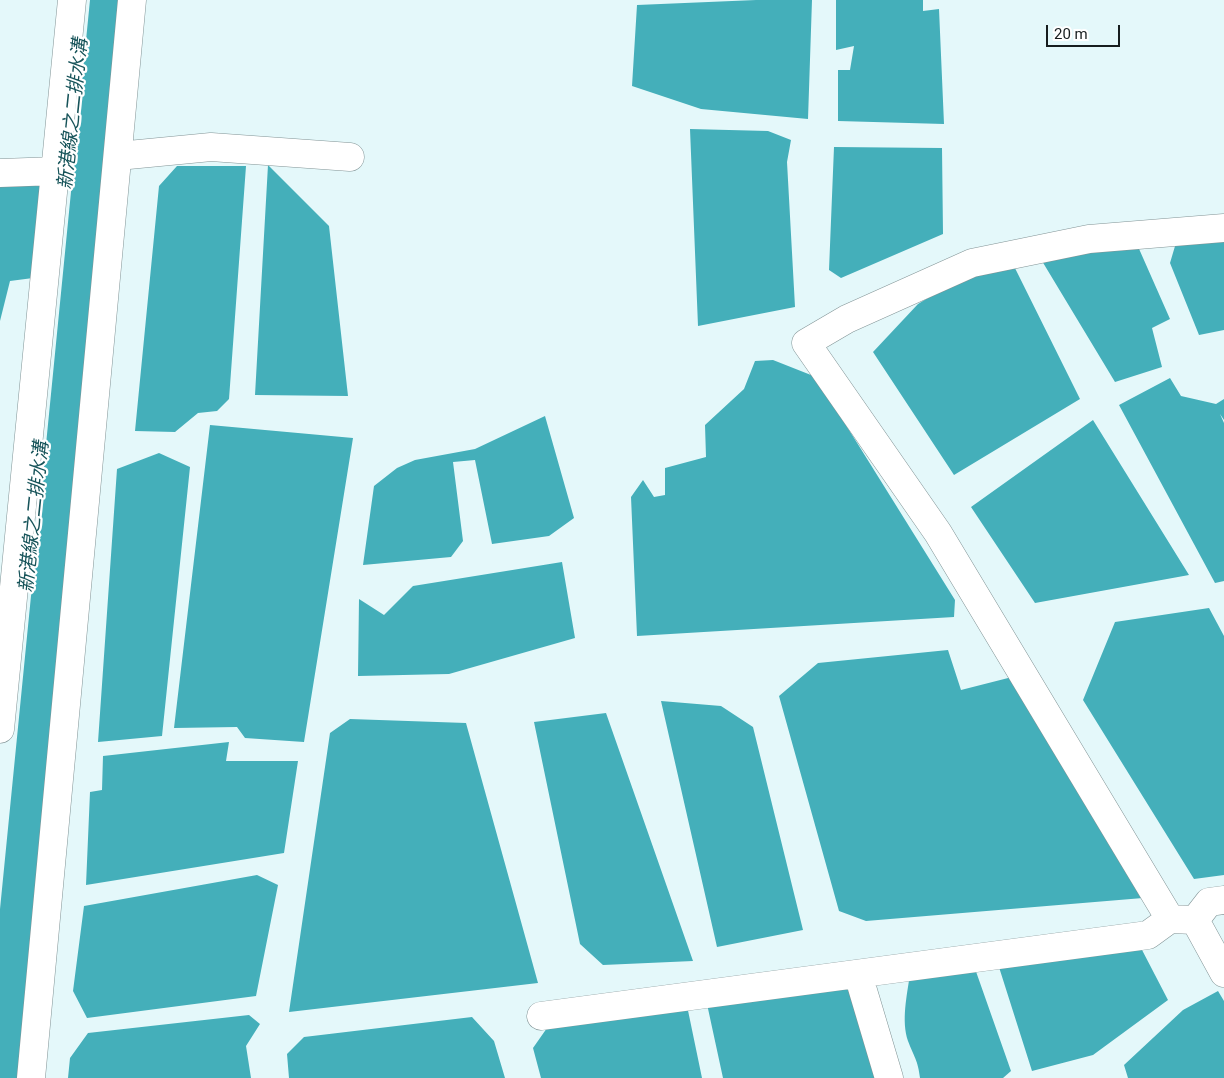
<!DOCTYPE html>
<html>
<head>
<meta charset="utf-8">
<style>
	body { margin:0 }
	#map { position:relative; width:1224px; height:1078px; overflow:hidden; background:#e4f8fa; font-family:Roboto,sans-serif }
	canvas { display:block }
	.scale { position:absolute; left:1046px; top:25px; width:74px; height:22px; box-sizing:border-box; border:2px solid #161d1e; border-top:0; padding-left:6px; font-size:15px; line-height:18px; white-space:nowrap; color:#161d1e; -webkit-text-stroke:4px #fff; paint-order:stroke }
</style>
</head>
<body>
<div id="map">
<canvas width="1224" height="1078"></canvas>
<div class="scale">20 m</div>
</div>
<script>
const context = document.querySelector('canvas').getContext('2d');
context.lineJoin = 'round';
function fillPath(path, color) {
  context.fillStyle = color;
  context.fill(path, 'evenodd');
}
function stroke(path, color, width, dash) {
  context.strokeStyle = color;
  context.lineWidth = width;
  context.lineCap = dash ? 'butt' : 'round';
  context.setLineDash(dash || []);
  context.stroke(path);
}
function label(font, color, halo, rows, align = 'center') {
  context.font = font + ' Roboto,"Noto Sans TC",sans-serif';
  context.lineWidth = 4.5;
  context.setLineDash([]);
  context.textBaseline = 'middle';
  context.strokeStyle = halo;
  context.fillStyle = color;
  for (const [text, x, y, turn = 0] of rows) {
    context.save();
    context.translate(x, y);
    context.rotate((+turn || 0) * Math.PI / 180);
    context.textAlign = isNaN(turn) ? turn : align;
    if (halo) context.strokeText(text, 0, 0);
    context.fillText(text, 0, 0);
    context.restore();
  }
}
fillPath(new Path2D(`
	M90,0H123L20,1078H0V909Z
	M756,0H812L808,119L701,109L632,86L637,5Z
	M836,0H923V11L939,9L944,124L838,121V70H850L854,46L836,50Z
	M690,129L768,131L791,140L787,162L795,307L698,326Z
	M834,147L942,148L943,234L841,278L829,270Z
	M268,165L329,226L348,396L255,395Z
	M177,166H246L229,399L217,411L198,413L175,432L135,431L159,186Z
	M0,179L42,180L33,278L10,281L0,321Z
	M1224,234V330L1199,335L1170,263L1178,236Z
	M1136,242L1170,319L1152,328L1162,367L1115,382L1042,261Z
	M1006,250L1080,399L954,475L873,352L918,304Z
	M773,360L816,377L955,600L954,617L637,636L631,497L643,480L654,497L665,495V468L706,457L705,425L744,389L755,361Z
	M1170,378L1181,396L1216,404L1224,399V420L1220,414L1224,423V581L1215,583L1119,405Z
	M545,416L574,518L549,536L492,544L475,460L453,462L463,541L451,557L363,565L374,486L397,468L415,460L475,449Z
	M1093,420L1189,575L1035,603L971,507Z
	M210,425L353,438L304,742L245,738L237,727L174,728Z
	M159,453L190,467L162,736L98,742L117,469Z
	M562,562L575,638L449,674L358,676L359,599L384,615L413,586Z
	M1209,608L1224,636V875L1194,879L1083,700L1115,622Z
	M948,650L961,690L1016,676L1143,898L866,921L839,911L779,696L818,663Z
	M661,701L721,706L753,727L803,930L717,947Z
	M606,713L693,961L603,965L580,944L534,722Z
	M350,719L466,723L538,983L289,1012L330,733Z
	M229,742L226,761H298L284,853L86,885L90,792L102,790L103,756Z
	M257,875L278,885L256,996L87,1018L73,991L84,906Z
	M1141,948L1168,1000L1093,1055L1032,1071L998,964Z
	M973,963L1011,1071L1003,1078H920C918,1060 914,1057 908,1041C901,1021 907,995 910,974Z
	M856,982L883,1078H723L707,1004Z
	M1218,991L1224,1001V1078H1128L1124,1065L1183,1010Z
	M685,996L702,1078H541L533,1048L547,1028Z
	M249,1015L260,1024L246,1046L251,1078H68L70,1058L88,1033Z
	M472,1017L494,1041L505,1078H289L287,1054L304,1037Z`), '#44afba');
const minor = new Path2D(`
	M118,156L211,147L350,157
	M0,173L56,171
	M1224,228L1089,239L972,263L847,319L806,343L938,533L1170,919L1195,920L1224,973
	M0,729L72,0
	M1195,920L1209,902L1224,900
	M858,974L889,1078
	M541,1016L1148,935L1170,919
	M31,1078L132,0`);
stroke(minor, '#829496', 29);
stroke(minor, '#fff', 28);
label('italic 19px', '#165359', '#fff', [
	["新港線之二排水溝",74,114,-84],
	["新港線之二排水溝",35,517,-84]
]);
</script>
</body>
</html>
